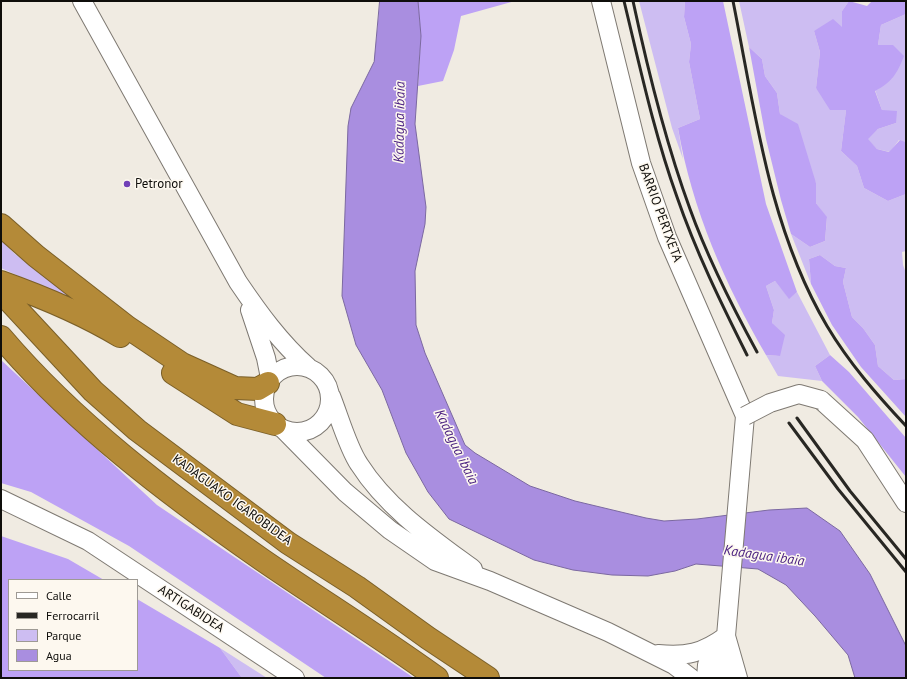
<!DOCTYPE html>
<html>
<head>
<meta charset="utf-8">
<style>
	body { margin:0 }
	#map { position:relative; width:907px; height:679px; overflow:hidden; background:#f0ebe2; font-family:"PT Sans",sans-serif }
	canvas { display:block }
	.frame { position:absolute; inset:0; border:2px solid #0f0e0b; pointer-events:none }
	.legend { position:absolute; left:8px; top:579px; width:130px; height:92px; box-sizing:border-box; background:#fdf8ef; border:1px solid #9e9a94; margin:0; padding:5px 7px; list-style:none; font-size:12px; color:#0f0e0b }
	.legend li { display:flex; align-items:center; gap:8px; height:20px }
	.legend b { width:20px; border:1px solid #9e9a94 }
</style>
</head>
<body>
<div id="map">
<canvas width="907" height="679"></canvas>
<div class="frame"></div>
<ul class="legend">
<li><b style="height:5px;background:#fff"></b>Calle</li>
<li><b style="height:5px;background:#282723"></b>Ferrocarril</li>
<li><b style="height:11px;background:#cdbdf2"></b>Parque</li>
<li><b style="height:11px;background:#a98ee0"></b>Agua</li>
</ul>
</div>
<script>
const context = document.querySelector('canvas').getContext('2d');
context.lineJoin = 'round';
function fillPath(path, color) {
  context.fillStyle = color;
  context.fill(path, 'evenodd');
}
function stroke(path, color, width, dash) {
  context.strokeStyle = color;
  context.lineWidth = width;
  context.lineCap = dash ? 'butt' : 'round';
  context.setLineDash(dash || []);
  context.stroke(path);
}
function label(font, color, halo, rows, align = 'center') {
  context.font = font + ' "PT Sans",sans-serif';
  context.lineWidth = 3;
  context.setLineDash([]);
  context.textBaseline = 'middle';
  context.strokeStyle = halo;
  context.fillStyle = color;
  for (const [text, x, y, turn = 0] of rows) {
    context.save();
    context.translate(x, y);
    context.rotate((+turn || 0) * Math.PI / 180);
    context.textAlign = isNaN(turn) ? turn : align;
    if (halo) context.strokeText(text, 0, 0);
    context.fillText(text, 0, 0);
    context.restore();
  }
}
fillPath(new Path2D(`
	M639,1H685L684,17L691,44L689,62L700,119L678,128L683,159L672,128Z
	M739,1H849L842,11V27L814,31L820,52L816,88L846,110L841,151L857,166L864,188L888,201L906,194V251L902,252L903,265L906,273V379L894,380L878,366L875,345L863,328L852,317L843,282L846,268L835,266L820,255L809,259L811,284L791,234L810,247L825,241L827,218L816,203V183L780,114L777,93L765,76L762,59L749,47Z
	M906,14V142L899,140L890,152L877,149L867,139L878,129L896,123L882,110L875,90L893,45H878L881,25Z
	M1,240L15,254L94,311L1,268Z
	M775,281L789,298L797,292L830,355L815,366L822,381L778,376L766,355L780,356L772,323L774,310L766,286Z
	M220,648L267,678H242Z`), '#cdbdf2');
fillPath(new Path2D(`
	M418,1H515L461,16L454,50L443,81L418,86L421,36Z
	M685,1H723L766,204L797,292L789,299L775,281L766,286L774,310L772,323L785,335L780,356L766,355C725,284 692,210 678,128L700,119L689,62L691,44L684,17Z
	M849,1L867,6L872,1H906V14L881,25L878,45H893L904,56C897,74 892,82 875,91L882,110L897,111L896,123L878,129L868,139L877,149L889,152L900,140L906,142V194L888,201L864,188L857,166L841,151L846,110H830L816,88L820,52L814,31L833,19L842,27V11Z
	M749,47L762,59L765,76L777,93L780,114L798,124L816,183V203L827,217L825,241L810,247L791,234L781,200L766,139Z
	M820,255L835,266L846,268L843,282L852,317L863,328L875,345L878,366L894,380L906,379V417L861,367L832,325L811,284L809,259Z
	M830,355L849,372L906,438V477L858,417L822,381L815,366Z
	M1,360L157,505L414,678H326L129,546L31,492L1,483Z
	M1,536L68,559L104,580H9V670H137V599L220,648L242,678H1Z`), '#bda2f5');
const water = new Path2D(`
	M380,1H418L421,36L415,124L426,207L425,224L415,271L416,325L425,353L465,445L475,453L530,486L575,501L646,518L664,521L697,519L769,510L807,508L840,531L870,574L906,646V678H855L848,655L815,616L786,585L758,569L696,564L675,571L648,576L612,575L573,570L534,560L449,519L428,492L406,453L382,390L356,345L342,296L348,126L351,108L374,62Z`);
fillPath(water, '#a98ee0');
stroke(water, '#7b68a0', 1);
const minor = new Path2D(`
	M82,1L238,282C259,313 280,342 308,367
	M601,1L641,163L667,237L745,416L726,636L738,678
	M250,310L266,358L270,378
	M264 399a33 33 0 1 1 66 0a33 33 0 1 1-66 0Z
	M331,396C339,416 348,448 359,464C387,508 431,538 473,569
	M821,400L865,440L906,503
	M283,429L345,492L390,530L435,561L490,581L608,632L674,665L691,678
	M1,499L88,541L295,678
	M658,654C686,657 703,653 726,636
	M706,678L707,665L722,640
	M721,678L730,657`);
const highway = new Path2D(`
	M1,225L36,256L127,327L182,364L235,388L258,389L268,383
	M1,282C43,297 82,313 120,336
	M1,292L93,391L137,430L288,543L357,587L428,638L488,678
	M1,337C75,424 168,494 261,559C319,599 379,636 437,678
	M173,373L237,414L275,424`);
stroke(minor, '#7e7972', 20);
stroke(highway, '#7a5f28', 24);
stroke(minor, '#fff', 18);
stroke(highway, '#b48a38', 22);
stroke(new Path2D(`
	M624,1C640,67 654,133 677,197C696,252 721,303 747,355
	M633,1C648,71 665,141 690,209C708,259 732,306 757,352
	M733,1C755,111 769,228 827,326C849,363 877,395 906,426
	M797,418L850,491L906,559
	M789,423L838,489L906,572`), '#282723', 3);
const minorBridge = new Path2D(`
	M745,416L770,403L799,394L821,400`);
stroke(minorBridge, '#7e7972', 20, []);
stroke(minorBridge, '#fff', 18);
for (const [x, y, r, color] of [
	[127,184,4,"#7140b7"]
]) {
  const dot = new Path2D();
  dot.arc(x, y, r, 0, 2 * Math.PI);
  context.fillStyle = color;
  context.fill(dot);
  stroke(dot, '#fdf8ef', 1.5);
}
label('13px', '#0f0e0b', '#fdf8ef', [
	["Petronor",135,184]
], 'left');
label('13px', '#0f0e0b', '#fdf8ef', [
	["BARRIO PERTXETA",660,213,70],
	["KADAGUAKO IGAROBIDEA",232,500,36],
	["ARTIGABIDEA",191,609,33]
]);
label('italic 14px', '#4c2382', '#fdf8ef', [
	["Kadagua ibaia",400,122,-89],
	["Kadagua ibaia",456,447,64],
	["Kadagua ibaia",764,556,8]
]);
</script>
</body>
</html>
